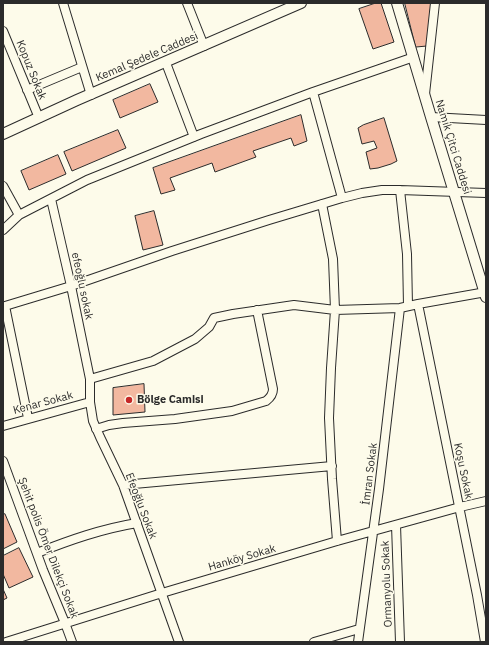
<!DOCTYPE html>
<html>
<head>
<meta charset="utf-8">
<style>
	body { margin:0 }
	#map { position:relative; width:489px; height:645px; overflow:hidden; background:#fdfbea; font-family:"IBM Plex Sans",sans-serif }
	canvas { display:block }
	.frame { position:absolute; inset:0; border:4px solid #2b2b2b; pointer-events:none }
</style>
</head>
<body>
<div id="map">
<canvas width="489" height="645"></canvas>
<div class="frame"></div>
</div>
<script>
const context = document.querySelector('canvas').getContext('2d');
context.lineJoin = 'round';
function fillPath(path, color) {
  context.fillStyle = color;
  context.fill(path, 'evenodd');
}
function stroke(path, color, width, dash) {
  context.strokeStyle = color;
  context.lineWidth = width;
  context.lineCap = dash ? 'butt' : 'round';
  context.setLineDash(dash || []);
  context.stroke(path);
}
function label(font, color, halo, rows, align = 'center') {
  context.font = font + ' "IBM Plex Sans",sans-serif';
  context.lineWidth = 3;
  context.setLineDash([]);
  context.textBaseline = 'middle';
  context.strokeStyle = halo;
  context.fillStyle = color;
  for (const [text, x, y, turn = 0] of rows) {
    context.save();
    context.translate(x, y);
    context.rotate((+turn || 0) * Math.PI / 180);
    context.textAlign = isNaN(turn) ? turn : align;
    if (halo) context.strokeText(text, 0, 0);
    context.fillText(text, 0, 0);
    context.restore();
  }
}
const building = new Path2D(`
	M376,3H381L394,42L373,49L359,9Z
	M405,3H431L427,46L416,47Z
	M150,84L158,102L120,118L113,100Z
	M301,115L307,141L294,146L291,138L253,151L256,157L215,172L212,163L170,178L175,190L161,194L153,168Z
	M384,118L397,161L391,164L378,168L370,169L366,152L377,148L374,141L362,144L358,128L363,125Z
	M118,130L126,148L72,171L64,152Z
	M58,155L66,174L29,190L21,171Z
	M154,211L163,245L143,250L135,216Z
	M144,384L145,412L113,415V388Z
	M5,514L17,542L3,549V515Z
	M19,548L33,577L9,588L3,574V556Z
	M3,589L7,598L3,600Z`);
fillPath(building, '#f2b8a0');
stroke(building, '#2b2b2b', 1);
const minor = new Path2D(`
	M63,3L91,95
	M187,3L204,46
	M3,31L39,118
	M166,63L194,137
	M27,90L82,67
	M313,92L342,198
	M425,94L435,3
	M431,117L486,120
	M3,186L19,215
	M400,190L407,254L408,306
	M51,199L71,286L90,379V402L93,421L100,437L123,485L179,642
	M322,204L333,259L335,310L331,368L329,418L332,479L337,541
	M3,230L19,215L87,180L201,134L313,92L414,57
	M418,304L477,595L485,642
	M90,379L153,361L195,339L209,327L214,318L233,314L294,305L335,310L400,308L418,304L486,292
	M28,418L5,306L71,286L172,251L269,220L342,198L362,193L382,190H400L486,193
	M3,426L90,402
	M96,429L109,425L123,423L175,419L232,411L266,401C270,398 273,395 273,389L257,310
	M3,461L43,570L65,623L72,642
	M123,485L332,466
	M396,525L400,642
	M37,553C70,540 101,529 137,523
	M6,642L162,593L337,541L460,507L486,501
	M314,642L359,629
	M358,642L379,489L400,308`);
const tertiary = new Path2D(`
	M397,3L431,117L486,297
	M3,134L77,100L301,3`);
stroke(minor, '#2b2b2b', 10);
stroke(tertiary, '#2b2b2b', 12);
stroke(minor, '#fdfbea', 8);
stroke(tertiary, '#fdfbea', 10);
for (const [x, y, r, color] of [
	[129,400,4,"#c62828"]
]) {
  const dot = new Path2D();
  dot.arc(x, y, r, 0, 2 * Math.PI);
  context.fillStyle = color;
  context.fill(dot);
  stroke(dot, '#fdfbea', 1.5);
}
label('11px', '#2b2b2b', '#fdfbea', [
	["Kemal Şedele Caddesi",147,57,-23],
	["Kopuz Sokak",31,70,68],
	["Namık Çitci Caddesi",453,147,73],
	["efeoğlu sokak",82,286,78],
	["Kenar Sokak",43,403,-15],
	["Koşu Sokak",463,471,78],
	["İmran Sokak",370,474,-83],
	["Efeoğlu Sokak",141,506,69],
	["Şehit polis Ömer Dilekçi Sokak",48,548,69],
	["Hanköy Sokak",242,558,-16],
	["Ormanyolu Sokak",387,584,-92]
]);
label('bold 11px', '#2b2b2b', '#fdfbea', [
	["Bölge Camisi",137,400]
], 'left');
</script>
</body>
</html>
